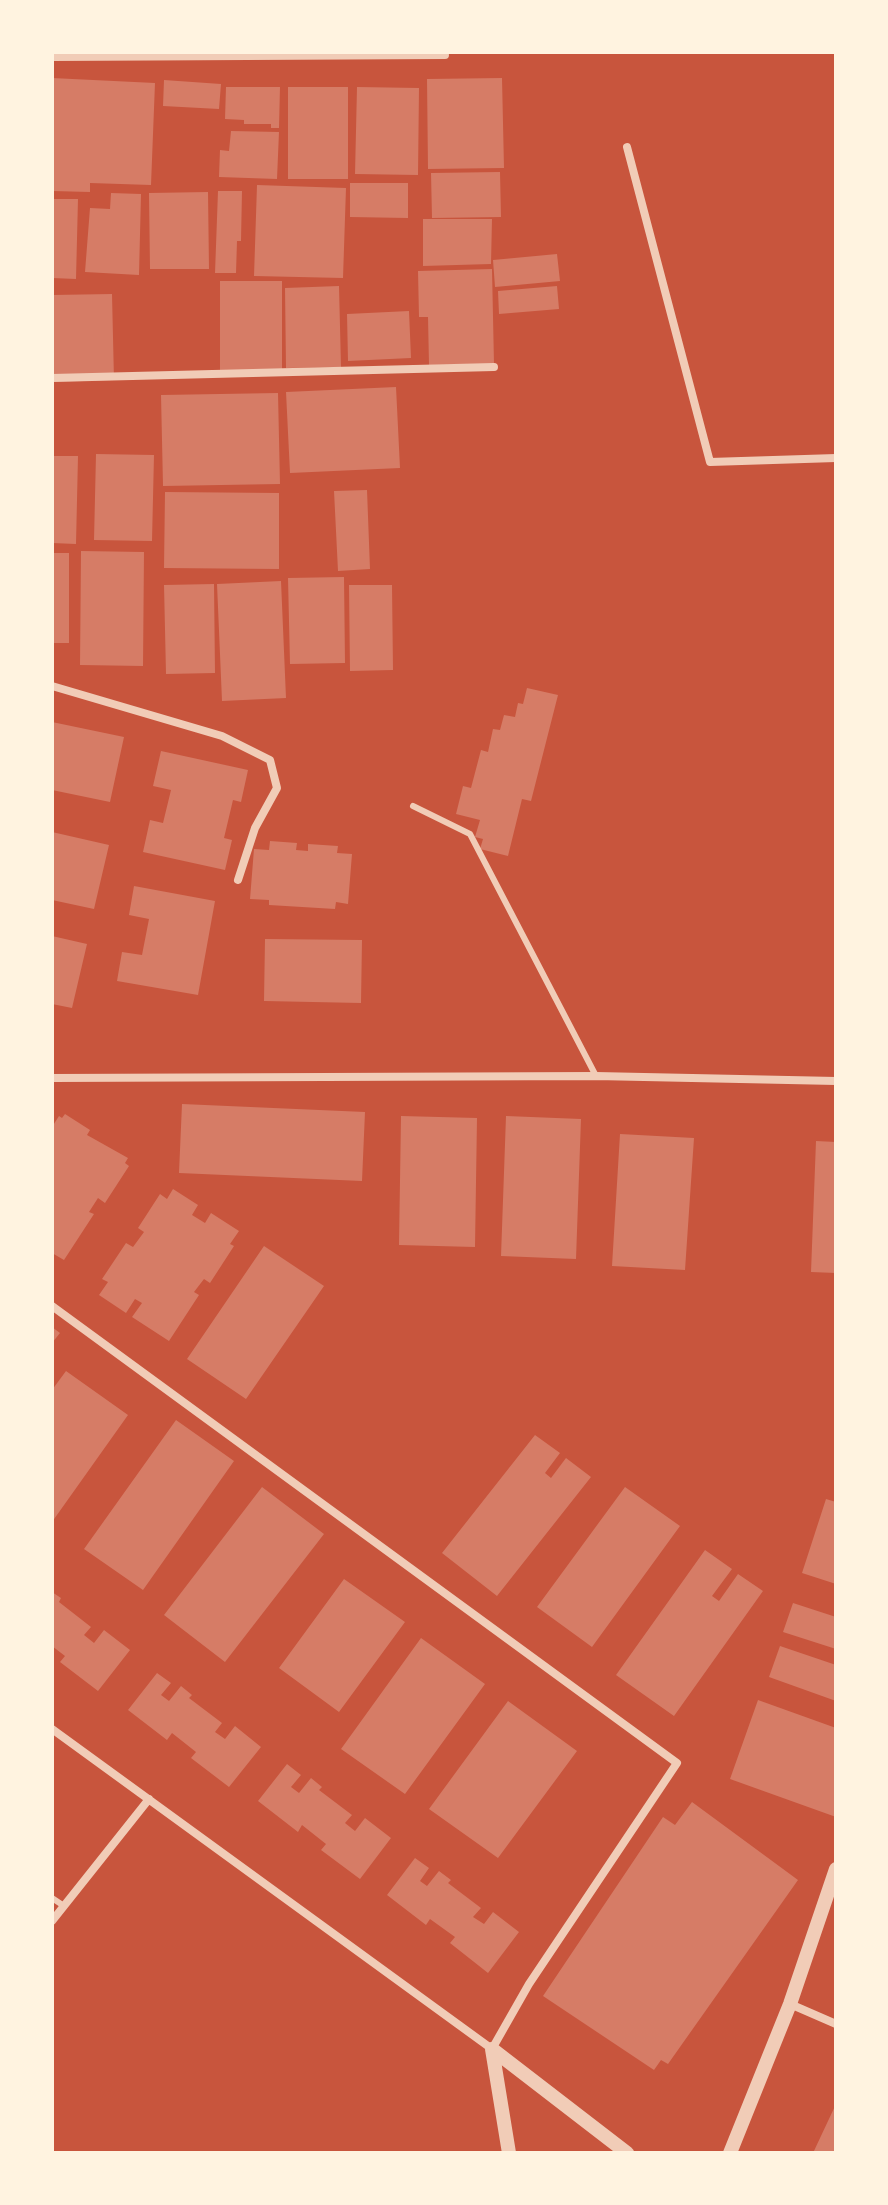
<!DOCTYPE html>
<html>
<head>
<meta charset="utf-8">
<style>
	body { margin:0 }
	#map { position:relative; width:888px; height:2205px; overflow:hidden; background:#c8553d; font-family:"Fira Sans Condensed",sans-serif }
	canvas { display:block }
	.frame { position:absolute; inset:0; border:54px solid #fff3e0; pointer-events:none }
</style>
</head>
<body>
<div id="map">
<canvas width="888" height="2205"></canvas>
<div class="frame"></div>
</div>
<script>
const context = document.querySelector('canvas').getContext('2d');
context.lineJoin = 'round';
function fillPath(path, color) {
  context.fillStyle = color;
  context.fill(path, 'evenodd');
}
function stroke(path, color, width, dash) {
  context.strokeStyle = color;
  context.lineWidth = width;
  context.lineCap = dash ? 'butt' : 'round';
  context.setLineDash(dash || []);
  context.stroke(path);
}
fillPath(new Path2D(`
	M52,78L155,83L151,185L90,183V192L52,191Z
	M502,78L504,168L428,169L427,79Z
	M164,80L221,84L219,109L163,106Z
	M226,87H280L279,128H271V124H244V120L225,119Z
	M288,87H348V179H288Z
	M357,87L419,88L418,175L355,174Z
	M231,131L279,132L277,179L219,177L220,150L229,151Z
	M500,172L501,217L432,218L431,173Z
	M350,183H408V218L350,217Z
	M257,185L346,188L343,278L254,276Z
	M218,191H242L241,241H237L236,273H215Z
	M208,192L209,269H150L149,193Z
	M111,193L141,194L139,275L85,272L90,208L110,209Z
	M52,199H78L76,279L52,278Z
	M423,219H492L491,264L423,266Z
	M557,254L560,281L495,287L493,260Z
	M492,269L494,364L429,365L428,317H419L418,271Z
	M220,281H282V372H220Z
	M339,286L341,367L286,368L285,288Z
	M557,286L559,309L499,314L498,291Z
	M112,294L114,380L53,382L52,295Z
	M409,311L411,358L348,361L347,314Z
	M396,387L400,468L290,473L286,392Z
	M278,393L280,484L163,486L161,395Z
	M96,454L154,455L152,541L94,540Z
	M52,456H78L76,544L52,543Z
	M367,490L370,569L338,571L334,491Z
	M165,492L279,493V569L164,568Z
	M81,551L144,552L143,666L80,665Z
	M52,553H69V643H52Z
	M344,577L345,663L290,664L288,578Z
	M281,581L286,698L222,701L217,584Z
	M214,584L215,673L166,674L164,585Z
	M349,585H392L393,670L350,671Z
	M527,688L558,695L531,801L522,799L508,856L480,849L483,839L475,837L480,820L456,814L463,786L471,788L481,750L488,752L493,729L500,730L504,715L515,717L518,703L523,704Z
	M52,722L124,737L110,802L52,790Z
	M161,751L248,770L241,802L233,800L224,838L232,840L225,870L143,852L150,820L163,823L171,790L153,786Z
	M52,832L109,845L94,909L52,900Z
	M270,841L297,843L296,850L308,851V844L338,846L337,853L352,854L348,904L336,902L335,909L269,905V900L250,899L254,849L269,850Z
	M134,886L215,901L198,995L117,981L122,952L142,955L149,919L129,915Z
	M52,936L87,944L72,1008L52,1004Z
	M265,939L362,940L361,1003L264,1001Z
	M182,1104L365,1112L362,1181L179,1173Z
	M65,1114L90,1130L87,1135L128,1158L125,1163L129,1166L105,1203L98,1198L89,1212L94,1214L64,1260L52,1253V1127L59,1116L62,1118Z
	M401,1116L477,1118L475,1247L399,1245Z
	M506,1116L581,1119L576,1259L501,1256Z
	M620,1134L694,1138L685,1270L612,1266Z
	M816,1141L836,1142V1273L811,1272Z
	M173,1189L198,1205L192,1215L205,1223L211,1213L239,1231L230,1244L234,1246L210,1283L204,1279L194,1292L199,1295L169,1341L132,1317L142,1303L135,1299L126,1313L99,1295L108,1282L102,1279L126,1243L133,1247L144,1232L138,1228L160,1194L167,1199Z
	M264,1246L324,1286L246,1399L187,1359Z
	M52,1327L60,1333L52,1343Z
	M66,1371L128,1415L52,1522V1390Z
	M176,1420L234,1461L143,1590L84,1549Z
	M535,1435L560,1453L545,1473L551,1478L566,1458L591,1477L497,1596L442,1553Z
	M262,1487L324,1534L225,1662L164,1615Z
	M625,1487L680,1526L592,1647L537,1607Z
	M826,1499L836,1502V1584L802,1573Z
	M705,1550L732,1569L712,1596L719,1601L738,1574L763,1591L674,1716L616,1675Z
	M344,1579L405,1622L339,1712L279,1668Z
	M52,1592L61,1598L59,1602L91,1627L84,1635L94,1643L104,1630L130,1650L98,1691L60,1662L65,1656L52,1646Z
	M793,1603L836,1617V1649L783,1632Z
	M421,1638L485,1684L405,1794L341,1749Z
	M780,1646L836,1665V1701L769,1677Z
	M157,1673L171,1683L161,1695L169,1701L181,1686L192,1695L189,1698L222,1723L215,1732L225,1739L235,1726L261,1747L229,1787L191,1758L196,1752L172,1733L167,1740L128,1710Z
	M758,1700L836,1728V1817L730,1779Z
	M508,1701L577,1751L498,1858L429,1809Z
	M287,1764L301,1775L291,1787L299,1793L311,1778L322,1787L319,1790L352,1815L345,1823L355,1831L365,1818L391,1838L360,1879L321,1850L326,1844L302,1825L298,1832L258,1801Z
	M692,1802L798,1880L668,2064L661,2060L654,2070L543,1996L663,1817L675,1825Z
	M415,1858L429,1868L420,1881L427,1886L439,1871L451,1880L448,1883L481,1908L473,1917L484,1924L493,1912L519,1932L488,1973L450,1943L455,1937L430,1919L426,1925L387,1895Z
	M836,2104V2153H813Z`), '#d67c66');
stroke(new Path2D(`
	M413,806L470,834L596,1076
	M52,1898L64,1906`), '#f1ccb7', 6);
stroke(new Path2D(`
	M52,57L445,55
	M627,147L710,462L836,458
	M52,378L494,367
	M52,686L222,736L270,760L277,788L255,828L238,880
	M52,1078L596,1076L836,1081
	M52,1306L677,1763L529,1984L492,2049L52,1729
	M52,1921L149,1799
	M790,2004L836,2024`), '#f1ccb7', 8);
stroke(new Path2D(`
	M492,2049L627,2153
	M492,2049L509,2153
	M730,2153L790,2004L836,1869`), '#f1ccb7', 14);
</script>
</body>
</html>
